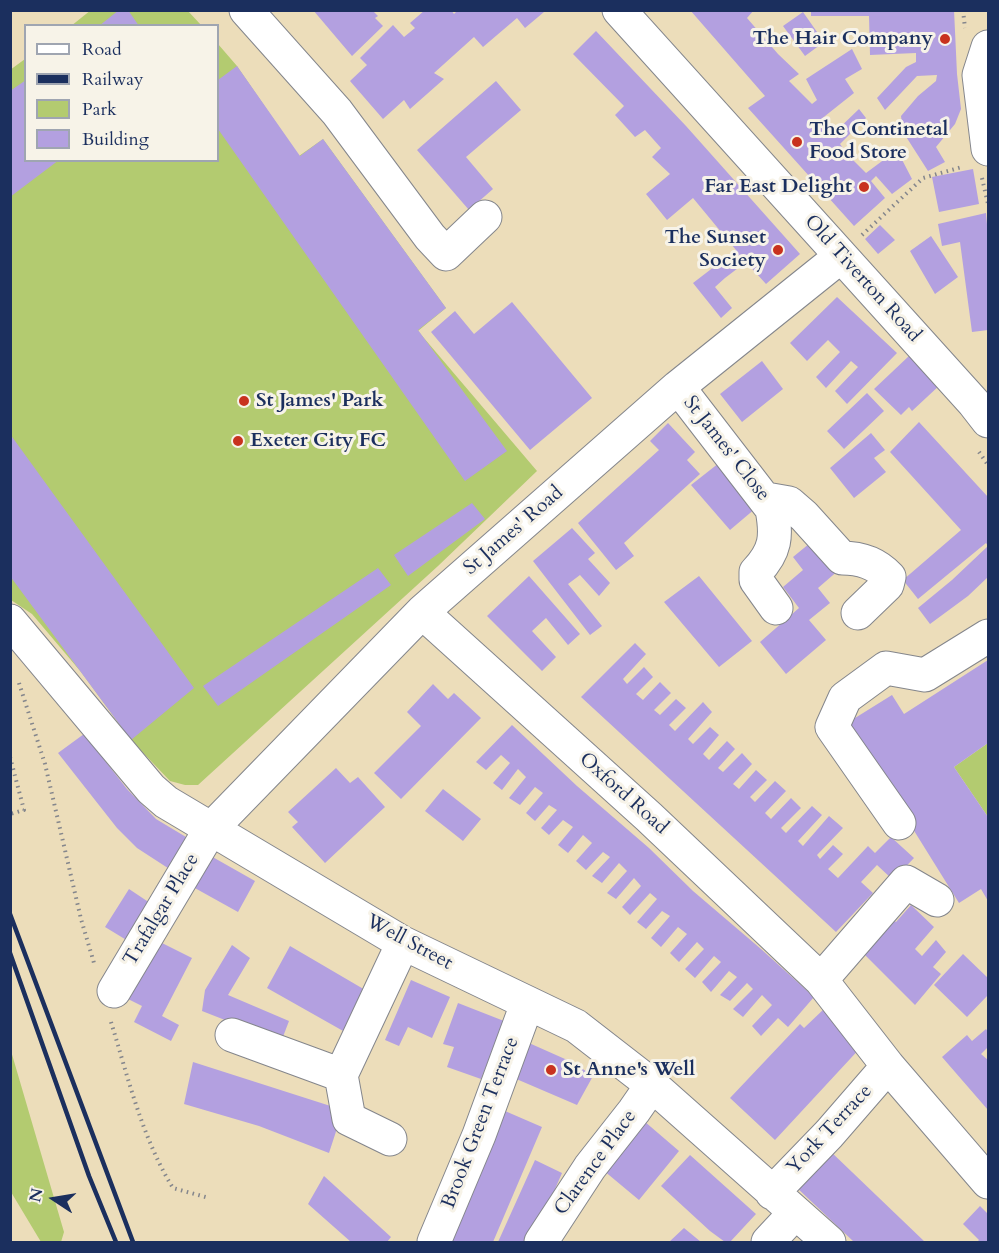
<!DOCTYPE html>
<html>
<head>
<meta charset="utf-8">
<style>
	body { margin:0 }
	#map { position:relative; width:999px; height:1253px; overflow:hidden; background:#ecddba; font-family:Cardo,serif }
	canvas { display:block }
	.frame { position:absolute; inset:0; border:12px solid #1b2f5e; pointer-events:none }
	.legend { position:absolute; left:24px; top:24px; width:195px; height:138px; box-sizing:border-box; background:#f7f3e8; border:2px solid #9fa5b1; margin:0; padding:8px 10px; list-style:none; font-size:18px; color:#1b2f5e }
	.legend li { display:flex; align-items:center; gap:12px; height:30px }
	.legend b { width:30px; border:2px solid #9fa5b1 }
	.north { position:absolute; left:24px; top:1169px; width:60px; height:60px; -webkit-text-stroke:4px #f7f3e8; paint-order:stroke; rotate:282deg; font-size:16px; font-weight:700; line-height:24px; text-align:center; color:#1b2f5e }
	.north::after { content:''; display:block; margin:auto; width:21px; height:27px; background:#1b2f5e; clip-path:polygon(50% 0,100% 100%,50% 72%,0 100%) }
</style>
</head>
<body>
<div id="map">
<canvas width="999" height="1253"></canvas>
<div class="frame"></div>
<ul class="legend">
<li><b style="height:8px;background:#fff"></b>Road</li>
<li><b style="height:8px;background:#1b2f5e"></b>Railway</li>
<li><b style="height:16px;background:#b3cb70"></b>Park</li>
<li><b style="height:16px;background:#b3a0e0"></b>Building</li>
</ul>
<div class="north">N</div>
</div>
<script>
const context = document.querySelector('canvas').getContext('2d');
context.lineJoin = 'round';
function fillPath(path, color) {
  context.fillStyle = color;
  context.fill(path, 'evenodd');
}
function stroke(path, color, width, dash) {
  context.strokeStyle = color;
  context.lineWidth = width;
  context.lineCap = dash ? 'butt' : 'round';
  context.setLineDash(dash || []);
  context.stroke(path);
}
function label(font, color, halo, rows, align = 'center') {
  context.font = font + ' Cardo,serif';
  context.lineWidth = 6;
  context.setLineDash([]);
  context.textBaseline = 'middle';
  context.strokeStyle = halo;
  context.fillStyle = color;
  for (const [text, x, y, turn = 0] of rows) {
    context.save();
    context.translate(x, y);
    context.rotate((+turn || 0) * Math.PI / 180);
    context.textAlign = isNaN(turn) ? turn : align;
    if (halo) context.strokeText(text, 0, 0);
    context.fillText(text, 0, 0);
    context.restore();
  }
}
fillPath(new Path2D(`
	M91,10L188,11L201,25L71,26Z
	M218,44L237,66L299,156L323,139L446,308L418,331L537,471L438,566L198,785H185L170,781L131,740L81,672L32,614L11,600L10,70L25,59L26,160H218Z
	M988,743V817L954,767Z
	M11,1051L64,1232L61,1242H41L11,1192Z`), '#b3cb70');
fillPath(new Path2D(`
	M119,10H128L139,26H99Z
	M313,10H372L378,16L375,18L383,26L352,56Z
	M425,10H451L454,14L458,10H542L544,12L525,28L517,18L483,47L474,37L434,73L444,79L410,109L404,100L383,119L350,81L367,65L360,58L393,25L404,37L415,28L410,23Z
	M690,10H754L747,18L778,54L799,74L789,81L812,104L817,100L806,79L852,49L862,69L845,79L854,93L820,120L833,134L859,109L866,118L840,144L849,156L866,173L897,150L912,179L892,194L876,176L871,181L885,198L854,226L748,108L765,96Z
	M811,10H954L957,74L961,109L955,124L936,147L945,162L928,171L903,132L901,116L918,96L936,81L937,75L917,76L885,110L877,98L906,67L916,62V53L870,55L869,16H811Z
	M803,12L824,42L805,56L783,26Z
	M596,31L686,126L800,254L766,284L746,262L725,278L715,287L732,308L721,318L693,283L736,250L693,198L667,220L646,194L670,174L652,157L661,148L645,130L635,137L615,115L624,106L573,54Z
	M237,66L300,156L323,139L446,308L418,330L507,451L465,481L218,129V80Z
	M26,80V160H59L10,197V91Z
	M496,81L521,110L466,157L493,189L469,210L417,150Z
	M973,169L979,204L939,212L932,177Z
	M986,213L988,235V330L972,332L960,242L942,246L938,224Z
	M880,225L895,240L878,254L865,239Z
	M931,236L958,277L935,294L910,251Z
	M837,297L897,353L847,404L835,391L858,367L851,361L826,388L816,377L840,352L828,340L807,361L790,343Z
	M512,302L592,398L530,450L431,332L455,311L474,334Z
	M910,355L941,384L912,411L909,407L901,415L874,389Z
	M762,361L783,389L742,422L720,394Z
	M867,393L884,411L844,449L827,431Z
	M919,422L988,497V577L968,596L930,624L918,608L952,580L988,546L986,543L918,599L903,580L961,530L890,452Z
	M668,423L695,452L687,460L700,474L624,543L634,556L616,570L578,523L659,450L650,441Z
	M871,433L885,450L874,458L886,472L854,498L830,468Z
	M10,434L194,688L131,740L10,576Z
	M719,463L756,508L730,530L691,485Z
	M472,503L485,519L408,576L394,555Z
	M572,528L595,553L588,559L610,583L599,596L580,575L568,584L602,626L590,635L533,561Z
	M815,539L840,569L818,588L830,603L809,620L826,640L786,674L760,642L799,608L783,587L803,570L793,557Z
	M378,568L391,585L218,706L203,686Z
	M529,576L580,634L568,645L546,618L532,631L556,657L542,671L487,616Z
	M699,576L752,641L719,667L664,602Z
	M635,643L646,654L623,679L627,684L644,667L653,677L636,694L643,700L660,682L671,693L654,710L660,715L676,699L686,708L669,725L675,731L703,702L712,712L688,739L693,744L710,727L719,735L703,754L709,760L727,741L735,749L718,768L723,772L742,753L752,764L733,784L739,789L756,770L767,780L750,797L755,802L775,781L786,791L765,813L771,819L791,798L801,808L781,828L786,833L812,806L822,815L798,841L803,846L829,816L843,828L817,855L820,859L833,845L843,854L828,869L838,878L868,846L875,853L891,837L914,858L893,880L877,865L861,882L873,893L836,932L581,697Z
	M988,660V743L954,767L988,817V901L981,889L959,903L847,723L892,695L904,714Z
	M433,684L448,699L454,693L481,718L401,799L374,773L421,726L407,712Z
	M512,725L577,786L649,848L693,891L761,949L814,997L788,1027L778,1018L761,1036L752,1026L772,1005L762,995L743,1017L733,1009L753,989L747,983L730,1001L720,995L737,977L729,971L711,992L702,982L721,962L714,956L695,978L685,969L704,949L697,942L679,962L670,953L687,934L678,927L661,947L651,938L670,916L662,911L646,929L637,922L657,899L650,893L630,915L622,907L641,886L634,878L616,899L607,893L627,871L619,863L602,883L592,876L610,857L603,852L586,870L576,861L592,843L583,835L568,853L558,845L573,827L563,820L549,835L541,828L557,810L549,805L535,821L526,813L543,793L535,787L520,805L509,798L526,777L518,769L502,790L493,783L510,763L501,755L486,770L476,762Z
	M84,734L127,789L156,819L191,840L174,872L137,848L117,828L58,753Z
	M336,768L350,783L358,777L385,807L325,863L292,827L298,822L288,812Z
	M443,789L481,819L463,841L425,811Z
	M202,851L255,881L238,912L184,882Z
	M129,889L156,907L133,944L105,927Z
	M911,905L934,927L915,949L922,956L936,940L946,952L933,967L941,974L915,1005L859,949L888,916L896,922Z
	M156,940L192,958L162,1016L179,1025L171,1041L134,1022L142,1006L126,998Z
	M232,945L250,958L228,995L289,1021L281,1042L202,1011L205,990Z
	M290,946L372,994L352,1036L267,988Z
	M963,954L988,978V995L967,1017L934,985Z
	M411,980L450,997L432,1038L408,1027L399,1046L385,1040Z
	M458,1003L504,1021L481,1079L447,1067L454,1047L443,1044Z
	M825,1008L863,1045L775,1140L730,1098L800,1024L804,1028Z
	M986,1029L988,1032V1047L981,1054L988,1060V1110L942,1057L967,1035L972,1041Z
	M529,1043L574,1063L593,1076L577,1105L514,1078Z
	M193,1062L343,1110L329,1153L259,1126L184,1104Z
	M505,1111L542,1127L493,1242H448Z
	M644,1121L679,1151L639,1200L603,1170Z
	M828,1149L925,1242H854L794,1185Z
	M690,1155L756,1214L730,1242H725L710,1231L661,1186Z
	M535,1160L562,1173L532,1242H498Z
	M324,1176L391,1237L387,1242H351L308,1204Z
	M980,1206L988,1214V1242H977L979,1240L963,1224Z
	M684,1228L701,1242H669Z`), '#b3a0e0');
const minor = new Path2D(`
	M246,10L337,112L430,237L446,254L485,217
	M619,10L974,403L988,421
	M988,47L979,75L988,149
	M678,387L772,509C777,536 776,551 756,572V580L776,608
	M766,499L789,503L804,516L842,558C861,558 876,563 889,577L887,585L858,613
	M422,612L649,817L821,980L888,1066L988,1182
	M10,621L151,789L166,802L403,943L576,1026L652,1085L829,1242
	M899,823L832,727L845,698L886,668L925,675L988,636
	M821,980L906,882L937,900
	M114,991L210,830L422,612L678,387L840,257
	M232,1035L341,1075
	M390,1139L349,1119L341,1075L403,943
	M772,1193L829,1134L888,1066
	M434,1242L479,1135L527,1004
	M541,1242L590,1167L634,1111L652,1085
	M768,1242L795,1213`);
stroke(minor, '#84868c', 35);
stroke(new Path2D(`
	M963,10L965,28
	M982,178L988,204
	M862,235L923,178L962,167
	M979,452L988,465
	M19,683L45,764L81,919L94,963
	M10,757L24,810L10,814
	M111,1022C128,1077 142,1138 173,1188L209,1198`), '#84868c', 4, [1.5, 4.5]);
stroke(minor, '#fff', 33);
stroke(new Path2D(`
	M10,914L133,1242
	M10,953L89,1176L116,1242`), '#1b2f5e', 4.5);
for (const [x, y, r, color] of [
	[945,39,6,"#c8321e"],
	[797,142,6,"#c8321e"],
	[864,187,6,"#c8321e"],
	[778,250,6,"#c8321e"],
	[244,401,6,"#c8321e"],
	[238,441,6,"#c8321e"],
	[551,1070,6,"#c8321e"]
]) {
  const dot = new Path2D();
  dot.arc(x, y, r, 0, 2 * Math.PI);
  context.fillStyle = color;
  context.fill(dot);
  stroke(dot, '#f7f3e8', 2);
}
label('bold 20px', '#1b2f5e', '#f7f3e8', [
	["The Hair Company",933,39,"right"],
	["The Continetal",809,130],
	["Food Store",809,153],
	["Far East Delight",852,187,"right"],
	["The Sunset",766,238,"right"],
	["Society",766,261,"right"],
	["St James' Park",256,401],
	["Exeter City FC",250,441],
	["St Anne's Well",563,1070]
], 'left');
label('20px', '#1b2f5e', '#f7f3e8', [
	["Old Tiverton Road",862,279,48],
	["St James' Close",726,449,52],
	["St James' Road",514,531,-41],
	["Oxford Road",623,794,42],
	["Trafalgar Place",162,910,-59],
	["Well Street",409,943,28],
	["Brook Green Terrace",481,1123,-69],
	["York Terrace",830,1130,-47],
	["Clarence Place",596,1163,-54]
]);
</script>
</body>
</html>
